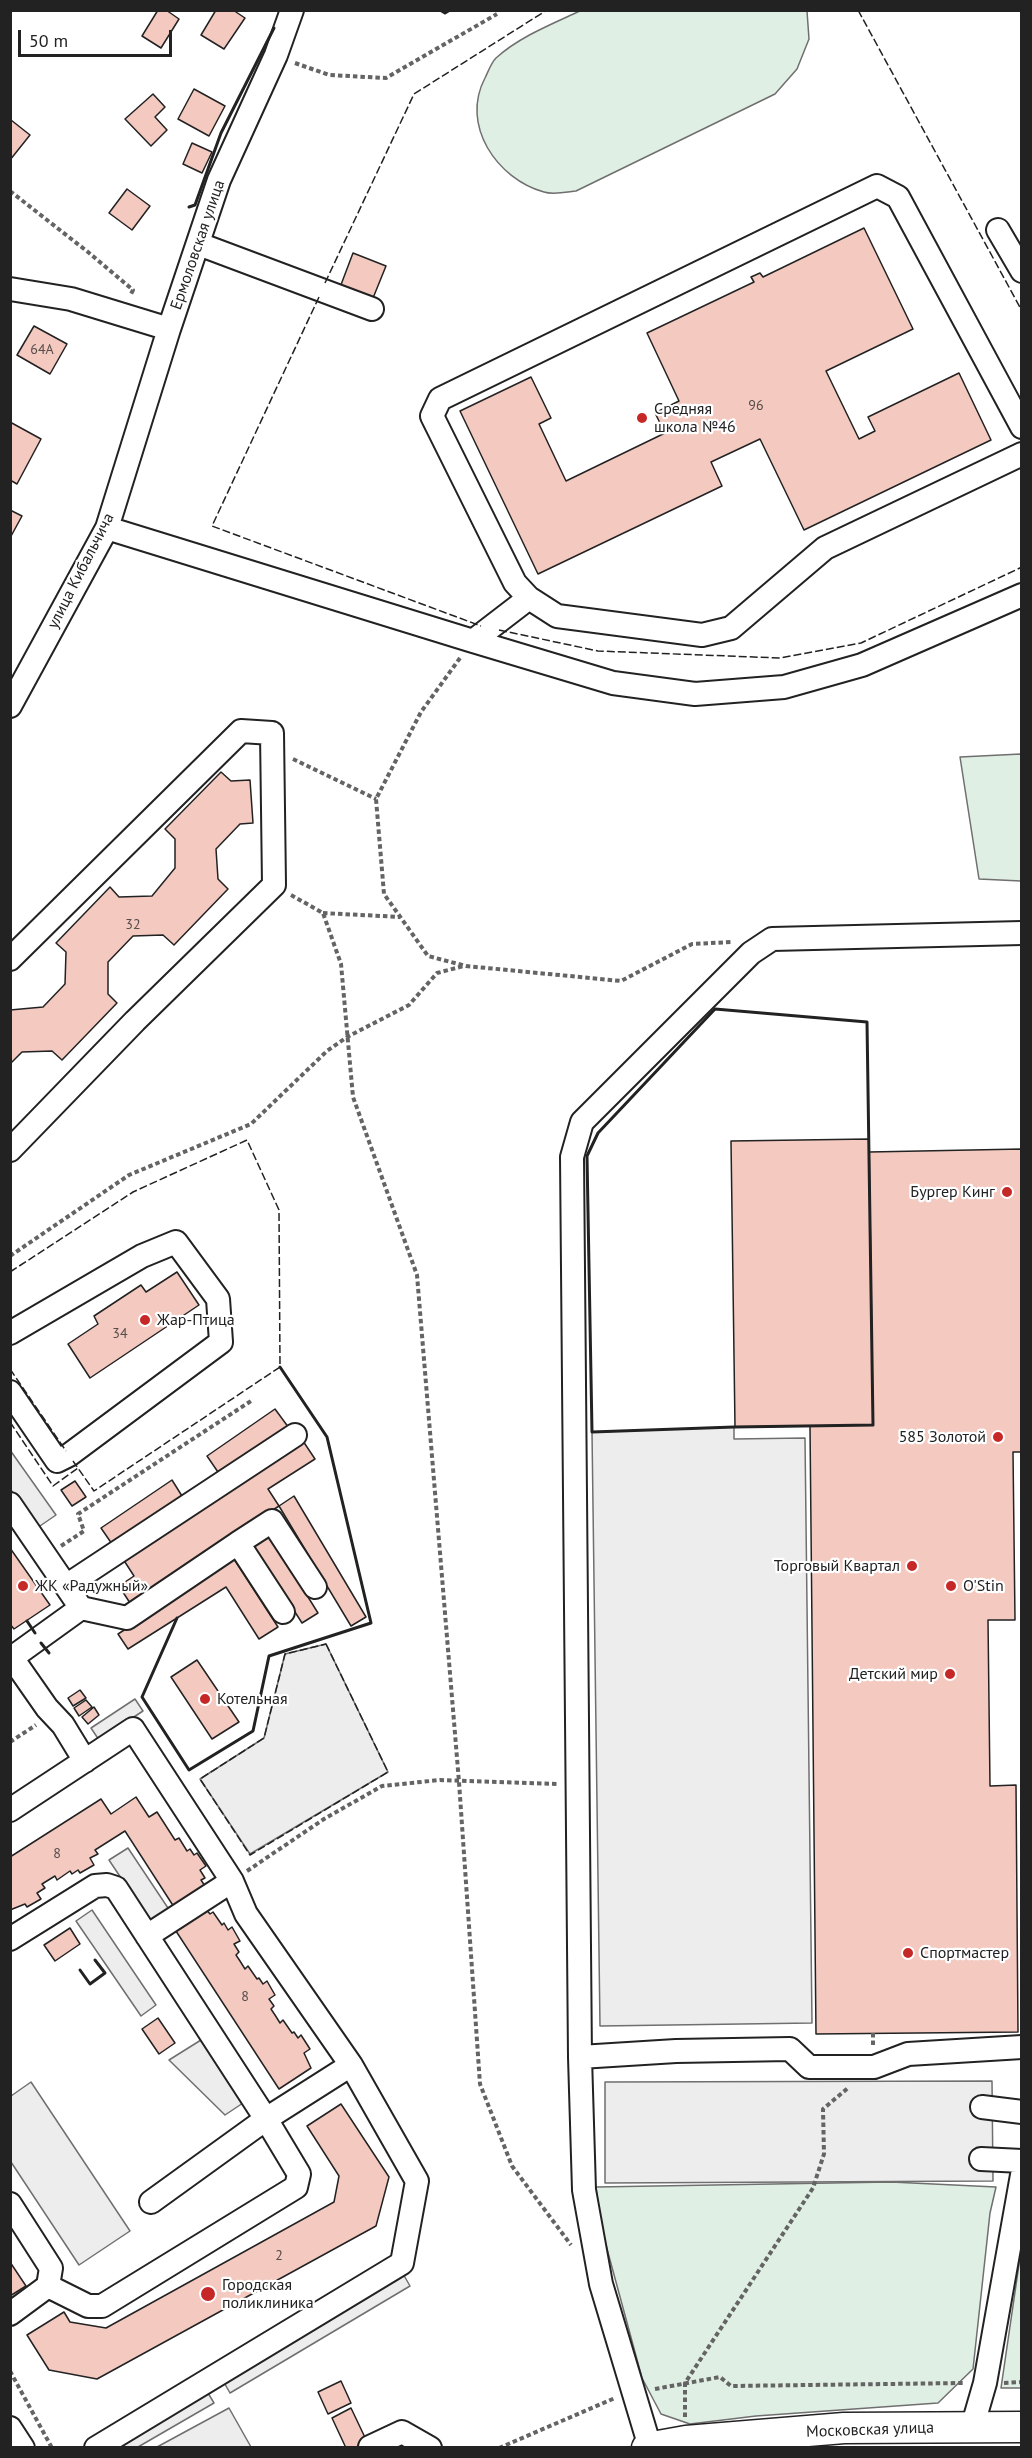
<!DOCTYPE html>
<html>
<head>
<meta charset="utf-8">
<style>
	body { margin:0 }
	#map { position:relative; width:1032px; height:2458px; overflow:hidden; background:#fff; font-family:"PT Sans",sans-serif }
	canvas { display:block }
	.frame { position:absolute; inset:0; border:12px solid #222; pointer-events:none }
	.scale { position:absolute; left:18px; top:30px; width:154px; height:27px; box-sizing:border-box; border:3px solid #222; border-top:0; padding-left:8px; font-size:18px; line-height:21px; white-space:nowrap; color:#222; -webkit-text-stroke:4px #fff; paint-order:stroke }
</style>
</head>
<body>
<div id="map">
<canvas width="1032" height="2458"></canvas>
<div class="frame"></div>
<div class="scale">50 m</div>
</div>
<script>
const context = document.querySelector('canvas').getContext('2d');
context.lineJoin = 'round';
function fillPath(path, color) {
  context.fillStyle = color;
  context.fill(path, 'evenodd');
}
function stroke(path, color, width, dash) {
  context.strokeStyle = color;
  context.lineWidth = width;
  context.lineCap = dash ? 'butt' : 'round';
  context.setLineDash(dash || []);
  context.stroke(path);
}
function label(font, color, halo, rows, align = 'center') {
  context.font = font + ' "PT Sans",sans-serif';
  context.lineWidth = 4.5;
  context.setLineDash([]);
  context.textBaseline = 'middle';
  context.strokeStyle = halo;
  context.fillStyle = color;
  for (const [text, x, y, turn = 0] of rows) {
    context.save();
    context.translate(x, y);
    context.rotate((+turn || 0) * Math.PI / 180);
    context.textAlign = isNaN(turn) ? turn : align;
    if (halo) context.strokeText(text, 0, 0);
    context.fillText(text, 0, 0);
    context.restore();
  }
}
const green = new Path2D(`
	M580,11H807L809,39L797,69L775,94L576,191C567,192 553,195 544,192C497,179 460,125 485,78C488,72 491,63 496,58C519,37 552,24 580,11Z
	M1021,754V881L979,879L960,757Z
	M891,2182L996,2187L990,2213L973,2369L938,2403L756,2416L690,2424L661,2414L642,2378L600,2223L596,2187Z
	M1021,2251V2388H1001Z`);
fillPath(green, '#e0efe3');
stroke(green, '#6f6f6f', 1.5);
const parking = new Path2D(`
	M734,1427V1439L805,1438L812,2023L600,2026L592,1432Z
	M10,1450L56,1515L37,1528L11,1490Z
	M326,1644L388,1772L250,1854L200,1779L264,1738L285,1654Z
	M135,1699L143,1711L99,1740L91,1728Z
	M128,1848L170,1911L151,1923L109,1860Z
	M92,1910L156,2005L141,2016L76,1921Z
	M201,2040L243,2103L225,2115L169,2060Z
	M992,2081L993,2181L605,2183V2082Z
	M31,2082L130,2231L79,2265L11,2162V2096Z
	M402,2272L410,2286L230,2393L222,2379Z
	M205,2388L214,2403L138,2447L104,2448Z
	M229,2408L251,2447H157Z`);
fillPath(parking, '#ededed');
stroke(parking, '#6f6f6f', 1.5);
const building = new Path2D(`
	M158,10H166L179,19L161,48L142,36Z
	M216,10H233L245,18L224,49L201,35Z
	M194,89L225,106L209,136L178,119Z
	M153,94L165,107L155,117L167,130L151,146L125,119Z
	M11,120L30,135L10,160V121Z
	M192,143L212,152L202,173L183,164Z
	M127,189L150,206L132,230L109,213Z
	M864,228L913,329L826,371L859,439L875,431L868,417L959,373L991,440L804,530L760,439L711,462L722,486L538,574L460,411L531,377L551,418L539,424L566,481L665,433L655,413L679,401L647,333L754,282L751,277L760,273L763,277Z
	M353,253L386,266L371,303L339,290Z
	M34,326L67,344L50,374L17,355Z
	M10,422L41,439L17,484L10,480Z
	M10,510L22,516L10,538Z
	M221,772L231,781L250,780L253,823L240,824L216,849L218,879L228,889L174,945L163,935L133,936L108,962V994L117,1003L62,1060L52,1051L22,1052L10,1064V1010L43,1007L65,984L66,952L56,943L110,887L119,897L152,896L175,868V839L165,829Z
	M869,1139L873,1425L735,1427L731,1141Z
	M1022,1149V1452H1013L1015,1620H988L990,1786L1016,1785L1018,2032L816,2034L810,1426L873,1425L869,1152Z
	M177,1272L199,1305L90,1378L68,1344L98,1324L94,1316L141,1285L146,1292Z
	M275,1409L289,1428L220,1475L207,1456Z
	M303,1441L315,1459L268,1489L279,1506L130,1603L119,1586L134,1576L123,1559Z
	M172,1480L182,1496L112,1544L101,1528Z
	M75,1481L86,1497L72,1506L61,1490Z
	M294,1496L366,1617L351,1626L279,1506Z
	M270,1536L318,1613L302,1623L253,1546Z
	M10,1548L50,1605L14,1629L10,1624Z
	M234,1559L278,1627L259,1639L226,1587L128,1649L118,1634Z
	M197,1660L239,1722L212,1739L171,1677Z
	M80,1690L86,1698L73,1706L68,1698Z
	M86,1700L92,1707L79,1716L74,1708Z
	M94,1707L99,1715L88,1724L82,1717Z
	M136,1797L149,1817L157,1812L175,1840L179,1838L187,1851L190,1849L194,1855L197,1853L206,1866L200,1870L205,1878L201,1880L205,1886L174,1907L125,1831L95,1850L98,1854L90,1858L94,1865L80,1873L78,1870L72,1874L70,1871L57,1880L55,1876L42,1884L45,1888L37,1893L41,1899L27,1907L25,1904L10,1910V1857L101,1799L111,1814Z
	M205,1908L210,1914L213,1912L222,1925L224,1923L228,1930L232,1927L240,1941L234,1944L239,1952L236,1955L240,1961L245,1969L248,1966L257,1979L259,1978L263,1984L267,1981L275,1995L269,1999L274,2006L271,2009L275,2015L280,2023L283,2020L292,2033L294,2032L298,2038L301,2035L310,2049L304,2053L311,2068L279,2089L174,1928Z
	M70,1928L80,1944L55,1961L44,1945Z
	M158,2018L175,2043L159,2054L142,2029Z
	M341,2104L389,2177L376,2226L97,2379L49,2370L27,2335L64,2312L70,2322L106,2328L334,2202L339,2176L307,2126Z
	M10,2262L26,2286L10,2296Z
	M341,2381L351,2403L328,2414L318,2392Z
	M351,2408L370,2448H346L332,2418Z`);
fillPath(building, '#f3c9c0');
stroke(building, '#222', 1.5);
const minor = new Path2D(`
	M998,230L1022,271
	M204,246L372,309
	M10,289L71,299L169,329L219,180L276,55L292,10
	M1022,427L898,197L877,186L440,399L432,416L515,583L529,598L557,616L702,635L731,628L825,548L1022,454
	M107,528L473,641L529,598
	M473,641L613,683L695,694L784,687L862,665L1022,595
	M10,706L107,528L169,329
	M10,959L241,731L272,733L274,885L135,1021L10,1150
	M10,1333L142,1256L176,1242L218,1299L221,1342L69,1455L57,1461L10,1392
	M10,1504L81,1608L13,1657
	M238,1543L272,1521L315,1587
	M66,1586L295,1435
	M81,1608L127,1618L238,1543L283,1612
	M10,1655L47,1708L63,1725L85,1761
	M10,1810L133,1729L232,1881L246,1914L351,2065L266,2119L299,2174L296,2187L102,2306H88L48,2286
	M147,1936L232,1881
	M10,1939L95,1886L107,1885L116,1888L266,2119L151,2202
	M580,2057L676,2051L790,2049L809,2067H874L908,2054L1022,2047
	M982,2107L1022,2112
	M981,2159L1022,2161
	M10,2204L51,2268L48,2286L10,2314
	M10,2428L23,2448
	M972,2428L985,2383L1022,2175
	M370,2447L402,2432L430,2448
	M650,2447L601,2284L584,2190L580,2057L572,1157L582,1122L751,953L772,939L1022,933
	M96,2448L402,2263L417,2181L351,2065`);
const major = new Path2D(`
	M647,2448L686,2441L844,2428L1022,2427`);
stroke(minor, '#222', 26);
stroke(major, '#222', 33);
stroke(new Path2D(`
	M295,63L329,75L386,78L497,14
	M10,191L88,252L133,290L130,296
	M460,658L421,712L376,799L384,894L428,956L466,966L621,981L692,944L731,942
	M293,759L376,799
	M291,895L323,913L341,964L353,1097L417,1275L459,1782L480,2084L512,2166L571,2245
	M323,913L400,917
	M10,1256L129,1175L251,1124L327,1051L347,1037L409,1005L437,973L464,966
	M61,1546L84,1531L78,1514L251,1401
	M10,1742L36,1725
	M247,1871L324,1819L382,1786L440,1780L557,1784
	M873,2033V2045
	M10,2371L52,2448
	M1004,2383L1022,2382
	M655,2389L720,2377L731,2386L964,2383
	M685,2417V2383L813,2188L824,2154L823,2109L848,2088
	M499,2448L615,2398`), '#646464', 4, [4.5, 3]);
stroke(minor, '#fff', 22);
stroke(major, '#fff', 30);
stroke(new Path2D(`
	M858,10L1022,311
	M325,283L414,94L547,10
	M319,297L212,526L481,626
	M499,630L598,651L780,658L861,643L1022,567
	M10,1272L133,1192L247,1140L279,1210L280,1367L94,1491L73,1461
	M10,1369L66,1451
	M10,1422L53,1486L78,1468
	M326,1644L388,1772L250,1855L200,1779L264,1738L285,1654Z`), '#222', 1.5, [8, 3]);
stroke(new Path2D(`
	M440,10L445,13L450,10
	M189,207L195,205L221,133L274,28
	M715,1009L867,1022L873,1425L734,1427L592,1432L587,1156L598,1133Z
	M177,1618L142,1697L189,1770L253,1731L269,1656L371,1623L327,1437L280,1367
	M27,1621L35,1633
	M41,1643L49,1653
	M80,1970L90,1984L105,1973L95,1960`), '#222', 3);
for (const [x, y, r, color] of [
	[642,418,6,"#c62828"],
	[1007,1192,6,"#c62828"],
	[145,1320,6,"#c62828"],
	[998,1437,6,"#c62828"],
	[912,1566,6,"#c62828"],
	[23,1586,6,"#c62828"],
	[951,1586,6,"#c62828"],
	[950,1674,6,"#c62828"],
	[205,1699,6,"#c62828"],
	[908,1953,6,"#c62828"],
	[208,2294,8,"#c62828"]
]) {
  const dot = new Path2D();
  dot.arc(x, y, r, 0, 2 * Math.PI);
  context.fillStyle = color;
  context.fill(dot);
  stroke(dot, '#fff', 2);
}
label('14px', '#564c4a', null, [
	["64А",42,350],
	["96",756,406],
	["32",133,925],
	["34",120,1334],
	["8",57,1854],
	["8",245,1997],
	["2",279,2256]
]);
label('16px', '#222', '#fff', [
	["Ермоловская улица",198,245,-71],
	["улица Кибальчича",81,571,-63],
	["Московская улица",870,2430,-2]
]);
label('16px', '#222', '#fff', [
	["Средняя",654,409],
	["школа №46",654,427],
	["Бургер Кинг",995,1192,"right"],
	["Жар-Птица",157,1320],
	["585 Золотой",986,1437,"right"],
	["Торговый Квартал",900,1566,"right"],
	["ЖК «Радужный»",35,1586],
	["O'Stin",963,1586],
	["Детский мир",938,1674,"right"],
	["Котельная",217,1699],
	["Спортмастер",920,1953],
	["Городская",222,2285],
	["поликлиника",222,2303]
], 'left');
</script>
</body>
</html>
